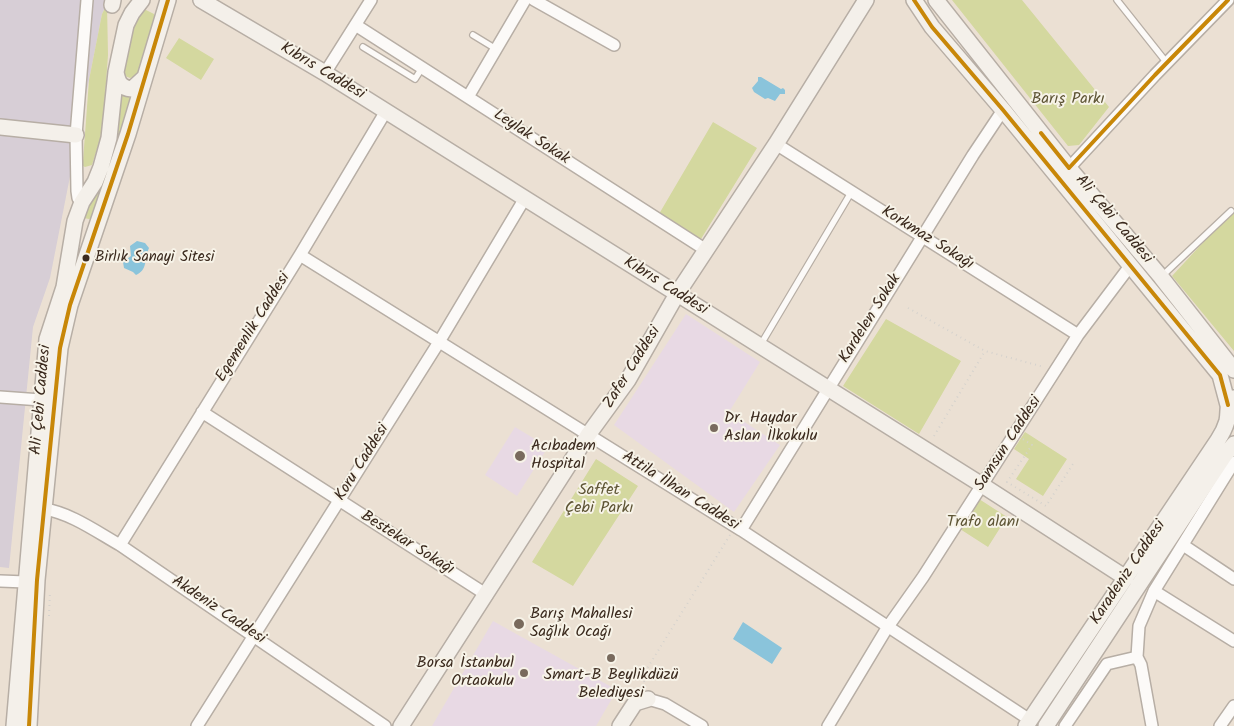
<!DOCTYPE html>
<html>
<head>
<meta charset="utf-8">
<style>
	body { margin:0 }
	canvas { display:block; background:#ebe0d3 }
</style>
</head>
<body>
<canvas width="1234" height="726"></canvas>
<script>
const context = document.querySelector('canvas').getContext('2d');
context.lineJoin = 'round';
function fillPath(path, color) {
  context.fillStyle = color;
  context.fill(path, 'evenodd');
}
function stroke(path, color, width, dash) {
  context.strokeStyle = color;
  context.lineWidth = width;
  context.lineCap = dash ? 'butt' : 'round';
  context.setLineDash(dash || []);
  context.stroke(path);
}
function label(font, color, halo, rows, align = 'center') {
  context.font = font + ' Kalam,sans-serif';
  context.lineWidth = 4;
  context.setLineDash([]);
  context.textBaseline = 'middle';
  context.strokeStyle = halo;
  context.fillStyle = color;
  for (const [text, x, y, turn = 0] of rows) {
    context.save();
    context.translate(x, y);
    context.rotate((+turn || 0) * Math.PI / 180);
    context.textAlign = isNaN(turn) ? turn : align;
    if (halo) context.strokeText(text, 0, 0);
    context.fillText(text, 0, 0);
    context.restore();
  }
}
fillPath(new Path2D(`
	M686,314L760,362L729,412L780,445L734,512L614,425Z
	M515,427L548,447L517,496L485,475Z
	M493,621L617,690L596,726H432Z`), '#e8d9e4');
fillPath(new Path2D(`
	M0,0H109L102,14L50,278L33,327L9,568L0,567Z`), '#d7ced6');
fillPath(new Path2D(`
	M952,0H1022L1109,107L1079,145L1068,146Z
	M107,4L108,55L104,111L100,139L92,165L85,167L83,166V161L89,80L102,14Z
	M146,10L154,14L155,17L138,75L130,78L125,76L122,72L129,31L139,11Z
	M179,38L214,59L201,80L166,58Z
	M120,90L132,92L116,147L92,218L89,219L84,218L83,215Z
	M713,122L757,148L701,239L659,214Z
	M1234,209V351L1172,276Z
	M886,319L961,361L919,434L843,386Z
	M1025,432L1067,459L1043,496L1016,479L1029,459L1014,449Z
	M596,459L638,486L573,586L532,562Z
	M979,499L1007,517L988,547L960,529Z`), '#d4d89f');
fillPath(new Path2D(`
	M758,77H761L781,89L783,88L785,90V94H780L775,101L768,98L765,99L754,92L752,88L758,81Z
	M137,241L145,243L149,248C144,259 148,270 136,275L133,272L124,268L123,262L131,256L130,246Z
	M743,622L782,648L772,664L733,639Z`), '#8ac4db');
const lane = new Path2D(`
	M1117,0L1167,63
	M473,35L496,49
	M363,47L415,79L422,68
	M1162,276L1231,211
	M761,344L852,191`);
const street = new Path2D(`
	M534,0L614,45
	M357,26L706,250
	M325,73L371,0
	M468,97L525,0
	M776,144L1078,335
	M1069,168L1155,75L1228,0
	M82,202L78,198L77,191L76,135L87,0
	M300,255L741,530L1030,720
	M0,397L41,400
	M202,412L487,595
	M44,509C71,513 97,532 120,545L385,726
	M741,530L973,155L1003,110
	M120,545L300,255L386,111
	M1183,545L1234,579
	M0,581L26,582
	M1154,591L1234,641
	M648,699L665,704L702,726
	M197,726L439,342L525,198
	M828,726L887,628L923,577L1078,335L1130,266
	M1065,726L1107,664L1137,657
	M1152,726L1141,665L1137,657L1139,626L1154,591L1234,462
	M1220,726L1234,706`);
const secondary = new Path2D(`
	M201,0L325,73L982,485L1126,578
	M914,0L932,27L1003,110L1220,375L1228,405
	M936,0L1069,168L1161,277L1234,370
	M112,5L113,0
	M116,72C118,83 121,88 132,89L145,77
	M0,127L76,135
	M14,726L47,339L64,287L75,221L82,202L95,182L101,167L109,138L116,72L126,25L132,13L142,0
	M29,726L37,580L60,348L70,305L128,134L168,0
	M401,726L588,435L628,380L677,294L776,144L866,0
	M620,726L635,703L648,699
	M1026,726L1218,440C1222,434 1225,428 1227,421C1229,411 1226,405 1233,398
	M1046,726L1224,456L1234,444`);
stroke(lane, '#b7aea5', 8);
stroke(street, '#b7aea5', 14);
stroke(secondary, '#b7aea5', 18);
stroke(new Path2D(`
	M908,308L985,351L1044,367
	M934,436L985,351
	M1023,439L1032,445L1007,482L1046,506L1073,464
	M49,616L50,591
	M645,687L644,681L648,667L730,535`), '#d5d2cd', 2, [1, 4]);
stroke(lane, '#fcfaf8', 5.5);
stroke(street, '#fcfaf8', 11);
stroke(secondary, '#f4f0ea', 15);
stroke(new Path2D(`
	M914,0L932,27L1003,110L1220,375L1228,405
	M1041,133L1069,168L1155,75L1228,0
	M29,726L37,580L60,348L70,305L128,134L168,0`), '#c88708', 4);
for (const [x, y, r, color] of [
	[86,258,4.5,"#3b2a1e"],
	[714,428,5,"#796a5d"],
	[520,456,6,"#796a5d"],
	[519,624,6,"#796a5d"],
	[611,658,5,"#796a5d"],
	[524,673,5,"#796a5d"]
]) {
  const dot = new Path2D();
  dot.arc(x, y, r, 0, 2 * Math.PI);
  context.fillStyle = color;
  context.fill(dot);
  stroke(dot, '#f7f3e8', 2);
}
label('15px', '#3b2a1e', '#f7f3e8', [
	["Birlık Sanayi Sitesi",95,258]
], 'left');
label('16px', '#3b2a1e', '#f7f3e8', [
	["Kıbrıs Caddesi",322,72,31],
	["Leylak Sokak",531,138,33],
	["Ali Çebi Caddesi",1113,220,50],
	["Korkmaz Sokağı",927,239,32],
	["Kıbrıs Caddesi",665,287,32],
	["Kardelen Sokak",871,319,-58],
	["Egemenlik Caddesi",254,328,-58],
	["Zafer Caddesi",633,368,-58],
	["Ali Çebi Caddesi",42,400,-85],
	["Samsun Caddesi",1009,444,-57],
	["Koru Caddesi",363,463,-58],
	["Attila İlhan Caddesi",680,492,32],
	["Bestekar Sokağı",407,544,32],
	["Karadeniz Caddesi",1129,573,-56],
	["Akdeniz Caddesi",218,611,34]
]);
label('16px', '#5d5434', '#f7f3e8', [
	["Barış Parkı",1068,100],
	["Saffet",599,491],
	["Çebi Parkı",599,509],
	["Trafo alanı",983,523]
]);
label('16px', '#3b2a1e', '#f7f3e8', [
	["Dr. Haydar",724,419],
	["Aslan İlkokulu",724,437],
	["Acıbadem",531,447],
	["Hospital",531,465],
	["Barış Mahallesi",530,615],
	["Sağlık Ocağı",530,633],
	["Borsa İstanbul",514,664,"right"],
	["Ortaokulu",514,682,"right"],
	["Smart-B Beylikdüzü",611,676,"center"],
	["Belediyesi",611,694,"center"]
], 'left');
</script>
</body>
</html>
